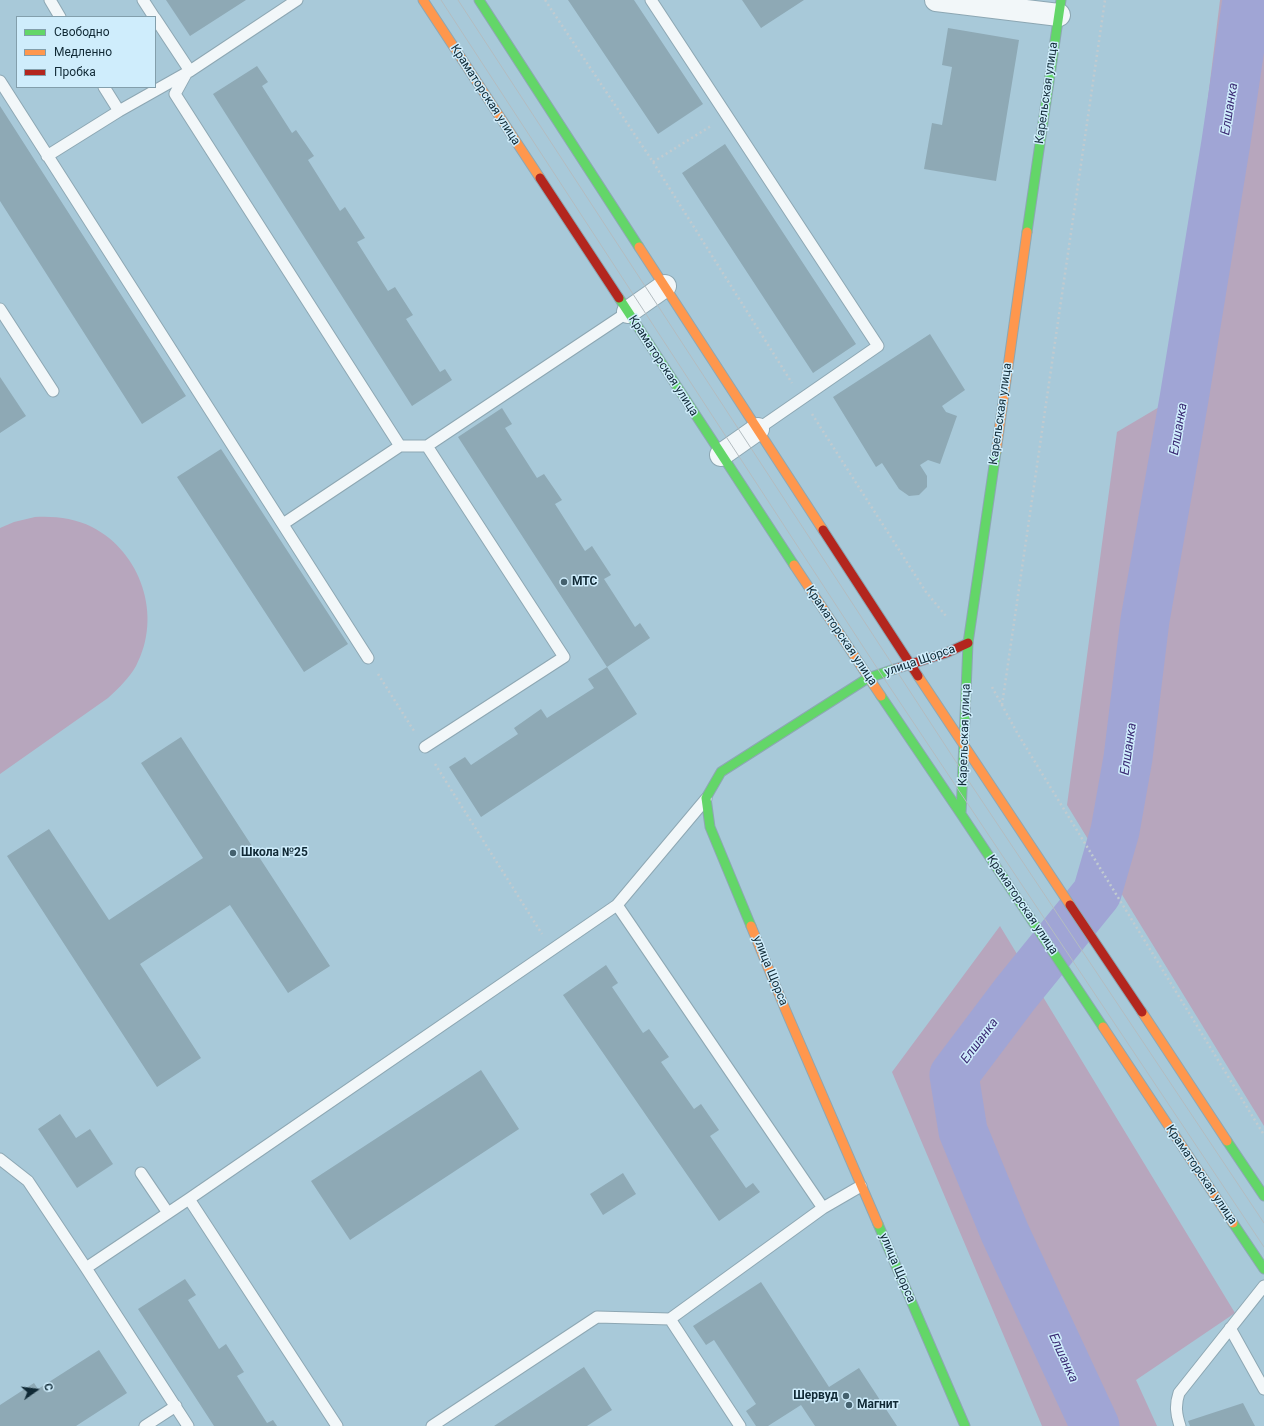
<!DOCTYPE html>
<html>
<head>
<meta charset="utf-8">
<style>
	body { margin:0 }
	#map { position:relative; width:1264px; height:1426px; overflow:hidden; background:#a8c9d9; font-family:Roboto,sans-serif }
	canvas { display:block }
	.legend { position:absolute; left:16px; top:16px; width:140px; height:72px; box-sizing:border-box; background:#cfedfc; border:1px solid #839fac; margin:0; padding:5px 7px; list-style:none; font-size:12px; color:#102935 }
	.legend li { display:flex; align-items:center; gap:8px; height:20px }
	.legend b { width:20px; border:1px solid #839fac }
	.north { position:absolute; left:16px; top:1370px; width:40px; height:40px; -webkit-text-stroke:3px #cfedfc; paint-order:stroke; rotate:76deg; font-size:11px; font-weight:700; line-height:16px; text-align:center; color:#102935 }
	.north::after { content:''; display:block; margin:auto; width:14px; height:18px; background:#102935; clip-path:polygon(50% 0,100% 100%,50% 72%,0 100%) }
</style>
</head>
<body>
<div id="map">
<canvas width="1264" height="1426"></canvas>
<ul class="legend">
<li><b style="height:5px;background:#63d668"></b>Свободно</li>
<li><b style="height:5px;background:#ff974d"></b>Медленно</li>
<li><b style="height:5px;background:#b3261e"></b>Пробка</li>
</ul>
<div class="north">С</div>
</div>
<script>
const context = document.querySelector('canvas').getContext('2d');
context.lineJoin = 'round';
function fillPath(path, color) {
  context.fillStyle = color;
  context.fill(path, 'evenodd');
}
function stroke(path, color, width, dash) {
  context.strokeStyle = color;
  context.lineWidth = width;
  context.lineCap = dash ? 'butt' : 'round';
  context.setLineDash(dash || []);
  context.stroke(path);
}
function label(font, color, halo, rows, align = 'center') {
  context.font = font + ' Roboto,sans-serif';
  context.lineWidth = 3;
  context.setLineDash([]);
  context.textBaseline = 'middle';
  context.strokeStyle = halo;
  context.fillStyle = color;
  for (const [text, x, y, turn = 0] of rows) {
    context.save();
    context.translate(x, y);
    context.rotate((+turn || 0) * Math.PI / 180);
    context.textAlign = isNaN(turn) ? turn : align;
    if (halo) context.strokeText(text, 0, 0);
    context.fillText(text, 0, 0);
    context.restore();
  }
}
fillPath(new Path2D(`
	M1220,0H1264V1126L1067,805L1117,432L1171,400Z
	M35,517C55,516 74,518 92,527C141,552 163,616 136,666C129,678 119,688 108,698L0,774V528L14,522Z
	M1000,926L1235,1313L1136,1380L1157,1426H1042L892,1072Z`), '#b7a6bd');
stroke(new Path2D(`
	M1095,1426L1005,1233L963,1131L954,1075L1015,994L1097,893L1115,831L1128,758L1145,620L1184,399L1226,142L1247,0`), '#a0a5d5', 49);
fillPath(new Path2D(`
	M166,0H246L190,36Z
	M568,0H634L703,104L658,134Z
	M742,0H804L761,28Z
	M948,28L1019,40L996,181L924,169L932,123L942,125L952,67L942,65Z
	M257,66L268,82L262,86L292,133L296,130L314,156L308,160L340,211L345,207L365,238L357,242L388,291L395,287L413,315L406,319L440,372L445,369L452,380L412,406L213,94Z
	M0,106L186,396L142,424L0,201Z
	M725,144L856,344L813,373L682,173Z
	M930,334L965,390L942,406L946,412L957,416L940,464L928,460L920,465L927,476V487L919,495L909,496L899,489L882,463L876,467L833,397Z
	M0,377L26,416L0,433Z
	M502,408L512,424L505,428L537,478L544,474L562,500L555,504L585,551L592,546L611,575L604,579L635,627L640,623L650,638L607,667L458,437Z
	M221,449L348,644L304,672L177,477Z
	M607,667L637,714L481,817L449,767L465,757L471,765L518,734L514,728L541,709L547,718L594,688L588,679Z
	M181,737L330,966L288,993L230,905L140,964L201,1058L157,1087L7,856L49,829L109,920L203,858L141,763Z
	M606,965L618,983L612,987L643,1033L649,1029L669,1057L661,1062L694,1109L701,1104L719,1130L710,1136L746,1188L753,1183L760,1192L719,1221L563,995Z
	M481,1070L519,1129L350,1240L311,1181Z
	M60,1114L76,1138L90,1129L113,1164L77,1188L38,1129Z
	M623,1173L636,1194L603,1215L590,1194Z
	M185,1279L196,1295L188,1300L219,1349L226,1344L244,1372L237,1376L267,1423L273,1420L277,1426H214L138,1309Z
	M761,1282L829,1387L859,1368L897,1426H815L801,1405L768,1426H756L746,1411L756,1404L714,1340L706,1345L693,1326Z
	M99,1350L127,1393L76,1426H0V1405L34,1383L38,1389Z
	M584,1367L612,1410L587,1426H494Z
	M1243,1403L1255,1426H1190L1188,1421Z`), '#8ea9b5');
const lane = new Path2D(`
	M50,0L60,17
	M143,0L154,17
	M651,0L878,346L758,429
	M155,18L190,71
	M187,72L175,94L400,446H427L628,312
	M0,81L368,658
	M104,87L119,111L190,71L297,0
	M47,156L119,111
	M0,309L53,391
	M283,524L400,446
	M425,747L564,657L427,446
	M617,905L823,1208
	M0,1159L28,1181L86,1268L188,1426
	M141,1173L168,1213
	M189,1199L337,1426
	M86,1268L189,1199L617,905L706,799
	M670,1319L823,1208L861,1186
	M1230,1328L1264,1389
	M145,1426L176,1406
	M432,1426L597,1317L670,1319L740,1426
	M1180,1426C1176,1414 1175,1405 1179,1393L1264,1286`);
const street = new Path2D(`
	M936,0L1059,15
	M628,312L665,286
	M721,455L758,429`);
const fast = new Path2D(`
	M479,0L639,247
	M1027,232L1061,0
	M619,298L794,565
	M881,696L961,814L1103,1027
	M961,814L968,643L996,452
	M751,926L710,827L706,798L721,772L868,678L895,669
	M1227,1141L1264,1196
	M1233,1223L1264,1269
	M878,1224L965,1426`);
const slow = new Path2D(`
	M423,0L540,178
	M639,247L823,530
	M996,452L1027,232
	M794,565L881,696
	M918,676L1070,905
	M751,926L786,1011L878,1224
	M1142,1012L1227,1141
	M1103,1027L1233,1223`);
const jam = new Path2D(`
	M540,178L619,298
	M823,530L918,676
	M895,669L946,653L968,643
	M1070,905L1142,1012`);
stroke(lane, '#8da7b3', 13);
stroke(street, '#8da7b3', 24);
stroke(fast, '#8da7b3', 11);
stroke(slow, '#8da7b3', 11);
stroke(jam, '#8da7b3', 11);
stroke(new Path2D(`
	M545,0L653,162L792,383
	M653,162L711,126
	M812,414L926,592L946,616
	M378,674L414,731
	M992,687L1019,736L1264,1135
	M1002,705L1105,0
	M435,764L542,934`), '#c1cbd0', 2.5, [2, 3]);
stroke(lane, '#f2f7f9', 11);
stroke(street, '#f2f7f9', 22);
stroke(fast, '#63d668', 9);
stroke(slow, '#ff974d', 9);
stroke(jam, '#b3261e', 9);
stroke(new Path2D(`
	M441,0L881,674L1264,1247
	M458,0L964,774L1264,1223`), '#b3bcc0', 1);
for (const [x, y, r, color] of [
	[564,582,4,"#45616e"],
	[233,853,4,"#45616e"],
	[846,1396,4,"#45616e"],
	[849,1405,4,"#45616e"]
]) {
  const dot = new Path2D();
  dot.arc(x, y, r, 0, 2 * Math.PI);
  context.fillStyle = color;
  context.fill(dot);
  stroke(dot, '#cfedfc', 1.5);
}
label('12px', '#102935', '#cfedfc', [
	["Карельская улица",1047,93,-82],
	["Краматорская улица",485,95,57],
	["Краматорская улица",663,366,57],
	["Карельская улица",1001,414,-82],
	["Краматорская улица",841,636,56],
	["улица Щорса",920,661,-19],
	["Карельская улица",965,735,-88],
	["Краматорская улица",1022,905,56],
	["улица Щорса",770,971,68],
	["Краматорская улица",1201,1175,56],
	["улица Щорса",897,1268,67]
]);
label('bold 12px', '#102935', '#cfedfc', [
	["МТС",572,582],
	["Школа №25",241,853],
	["Шервуд",838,1396,"right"],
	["Магнит",857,1405]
], 'left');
label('italic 13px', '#3a2a73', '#cfedfc', [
	["Елшанка",1230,109,-81],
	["Елшанка",1179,429,-80],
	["Елшанка",1129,749,-82],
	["Елшанка",980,1041,-53],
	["Елшанка",1063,1358,65]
]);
</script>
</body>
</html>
